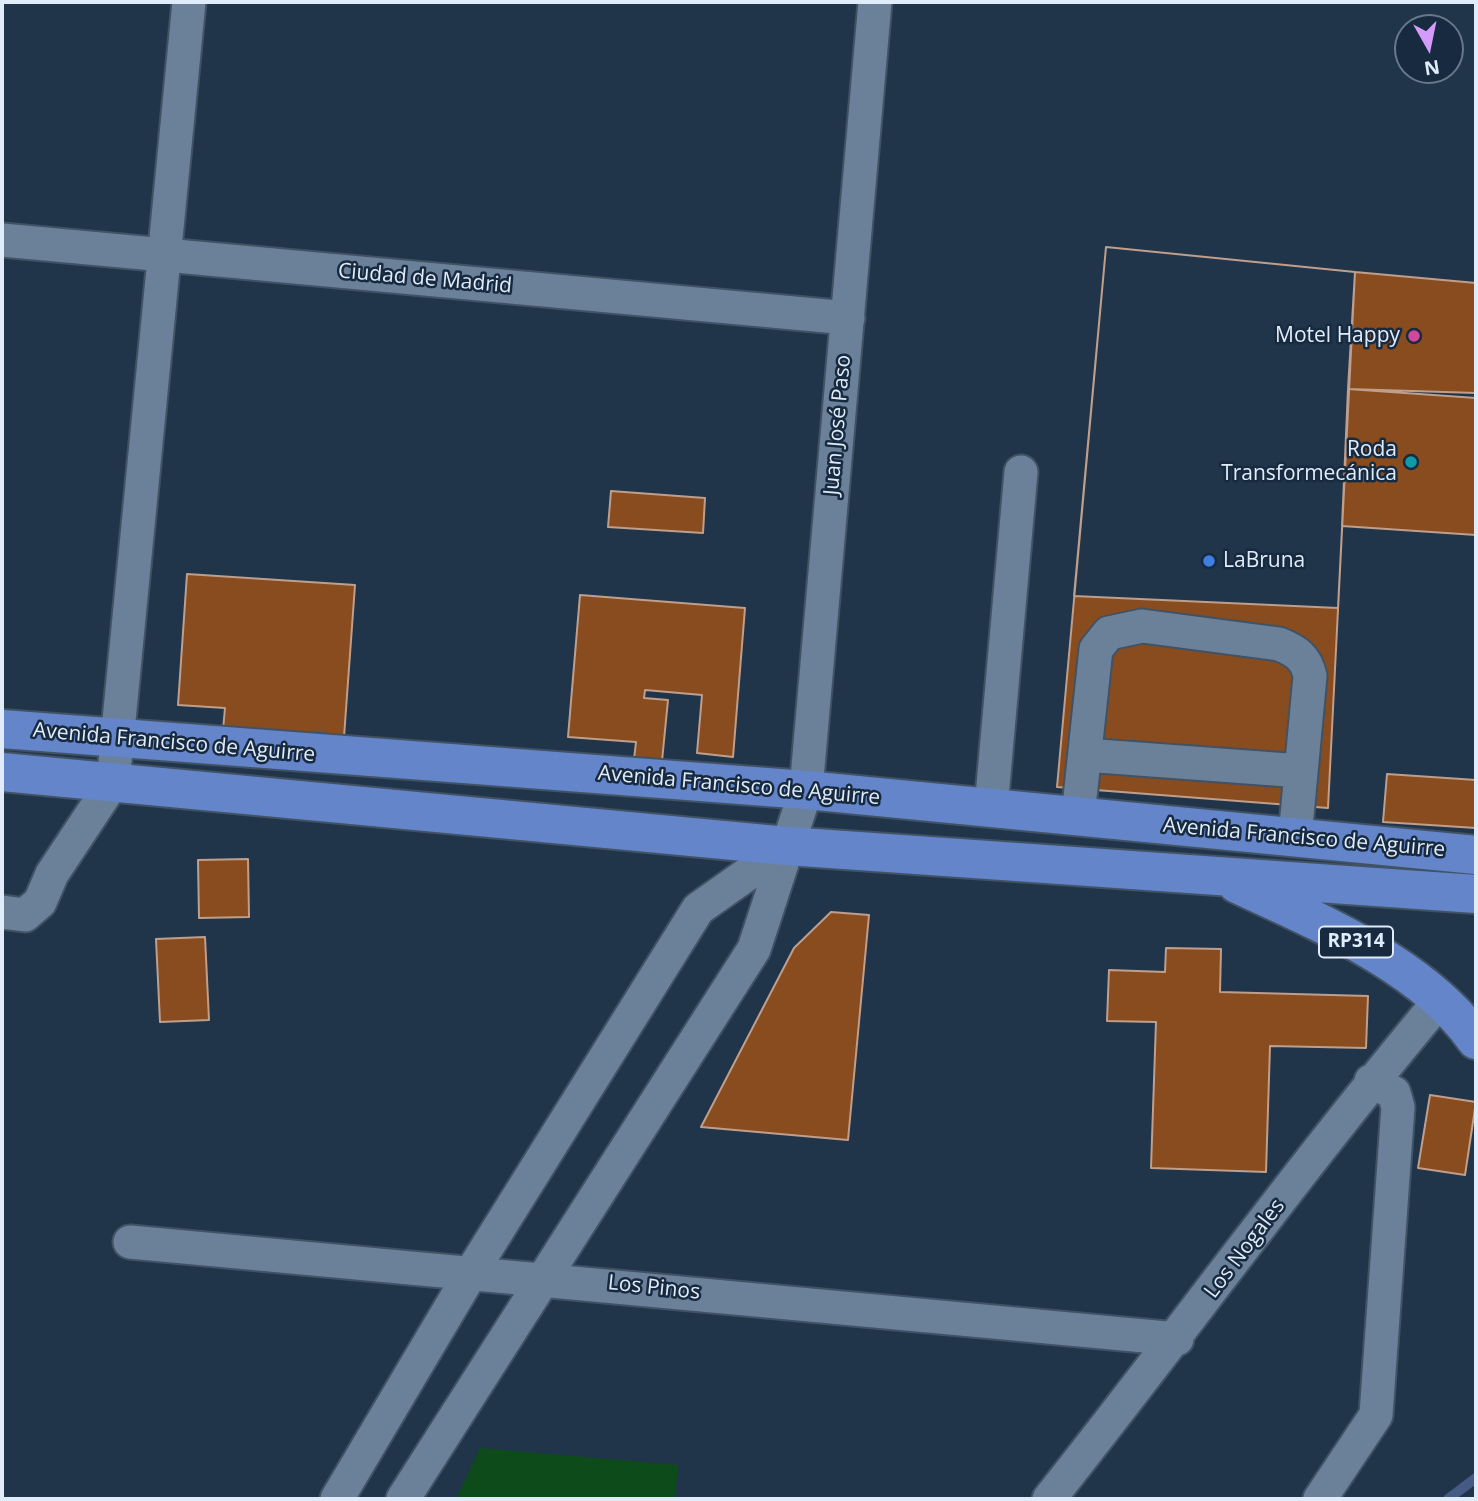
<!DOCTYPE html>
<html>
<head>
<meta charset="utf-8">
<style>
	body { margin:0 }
	#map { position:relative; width:1478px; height:1501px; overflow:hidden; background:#21354a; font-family:"Open Sans",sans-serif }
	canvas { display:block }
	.frame { position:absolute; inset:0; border:4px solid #e0ecfa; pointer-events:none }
	.north { position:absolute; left:1394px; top:14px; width:70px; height:70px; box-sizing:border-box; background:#172a3f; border:2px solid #67788a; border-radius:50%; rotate:171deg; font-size:19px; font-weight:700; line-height:28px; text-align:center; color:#e0ecfa }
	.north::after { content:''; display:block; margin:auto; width:24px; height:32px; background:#d59bfa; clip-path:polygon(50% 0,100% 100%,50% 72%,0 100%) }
</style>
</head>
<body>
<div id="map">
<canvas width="1478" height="1501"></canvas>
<div class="frame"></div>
<div class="north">N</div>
</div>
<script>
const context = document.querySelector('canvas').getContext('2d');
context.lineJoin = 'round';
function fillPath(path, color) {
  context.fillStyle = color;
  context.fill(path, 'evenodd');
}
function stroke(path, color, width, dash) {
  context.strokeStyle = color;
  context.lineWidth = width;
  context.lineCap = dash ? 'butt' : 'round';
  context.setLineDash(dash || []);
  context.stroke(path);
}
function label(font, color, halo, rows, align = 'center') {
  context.font = font + ' "Open Sans",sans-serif';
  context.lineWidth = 5;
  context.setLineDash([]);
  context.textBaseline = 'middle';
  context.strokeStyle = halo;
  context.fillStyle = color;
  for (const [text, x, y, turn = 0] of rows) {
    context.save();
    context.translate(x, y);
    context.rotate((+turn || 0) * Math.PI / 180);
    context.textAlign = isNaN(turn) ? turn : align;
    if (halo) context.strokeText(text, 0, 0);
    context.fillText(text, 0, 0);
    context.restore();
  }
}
fillPath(new Path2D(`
	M480,1448L678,1465L675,1499H456Z`), '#0d4b1b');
stroke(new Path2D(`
	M1448,1499L1476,1478`), '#455a84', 10);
const building = new Path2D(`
	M1106,247L1355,272L1328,808L1057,787Z
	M1106,247L1355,272L1338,608L1074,596Z
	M1355,272L1476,283V393L1348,389Z
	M1348,389L1476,398V535L1342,526Z
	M611,491L705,498L703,533L608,527Z
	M187,574L355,585L344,737L223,730L225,708L178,705Z
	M580,595L745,608L733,757L697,753L702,695L645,690L644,698L668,700L662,761L634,759L636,742L568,737Z
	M1387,774L1476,780V828L1383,822Z
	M248,859L249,917L199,918L198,860Z
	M831,912L869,915L848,1140L701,1127L794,948Z
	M205,937L209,1020L160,1022L156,939Z
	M1166,948L1221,949L1220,992L1368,996L1366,1048L1270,1046L1266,1172L1151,1168L1156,1022L1107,1021L1109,970L1165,972Z
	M1430,1095L1476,1102L1465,1175L1418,1168Z`);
fillPath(building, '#894c1f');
stroke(building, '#bf9f8c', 2);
const minor = new Path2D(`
	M2,240L848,318
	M1085,755L1301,771
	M991,808L1021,472
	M1078,816L1096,649L1109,633L1142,626L1279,644C1296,651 1306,657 1310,676L1295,837
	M2,912L25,915L40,902L52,874L113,782L189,2
	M130,1242L1177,1339
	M337,1499L471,1273L698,909L787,846
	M403,1499L754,949L806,790L875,2
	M1049,1499C1181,1333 1305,1161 1441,999
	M1320,1499L1376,1415L1398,1107L1394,1093L1371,1081`);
const major = new Path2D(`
	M2,729L806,790L1476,855
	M2,772L787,846L1476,894
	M1237,884C1317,921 1424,966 1476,1040`);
stroke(minor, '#405264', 37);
stroke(major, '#405264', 42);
stroke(minor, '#6b819a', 33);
stroke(major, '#6485ca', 38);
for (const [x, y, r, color] of [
	[1414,336,7,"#d1479c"],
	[1411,462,7,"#0f9aa8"],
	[1209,561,7,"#3f7fe0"]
]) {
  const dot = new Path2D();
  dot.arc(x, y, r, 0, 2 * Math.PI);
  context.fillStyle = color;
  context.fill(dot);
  stroke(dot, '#172a3f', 2.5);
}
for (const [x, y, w] of [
	[1356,942,74]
]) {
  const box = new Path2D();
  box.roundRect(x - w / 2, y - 15.5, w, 31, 5);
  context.fillStyle = '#172a3f';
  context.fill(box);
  stroke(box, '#e0ecfa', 2);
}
label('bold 19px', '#e0ecfa', null, [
	["RP314",1356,942]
]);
label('21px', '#e0ecfa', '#172a3f', [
	["Ciudad de Madrid",425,279,5],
	["Juan José Paso",838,425,-85],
	["Avenida Francisco de Aguirre",174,743,5],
	["Avenida Francisco de Aguirre",739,786,5],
	["Avenida Francisco de Aguirre",1304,838,5],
	["Los Nogales",1245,1249,-53],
	["Los Pinos",654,1288,6]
]);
label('21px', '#e0ecfa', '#172a3f', [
	["Motel Happy",1400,336],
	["Roda",1397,450],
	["Transformecánica",1397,474],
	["LaBruna",1223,561,"left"]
], 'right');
</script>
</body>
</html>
